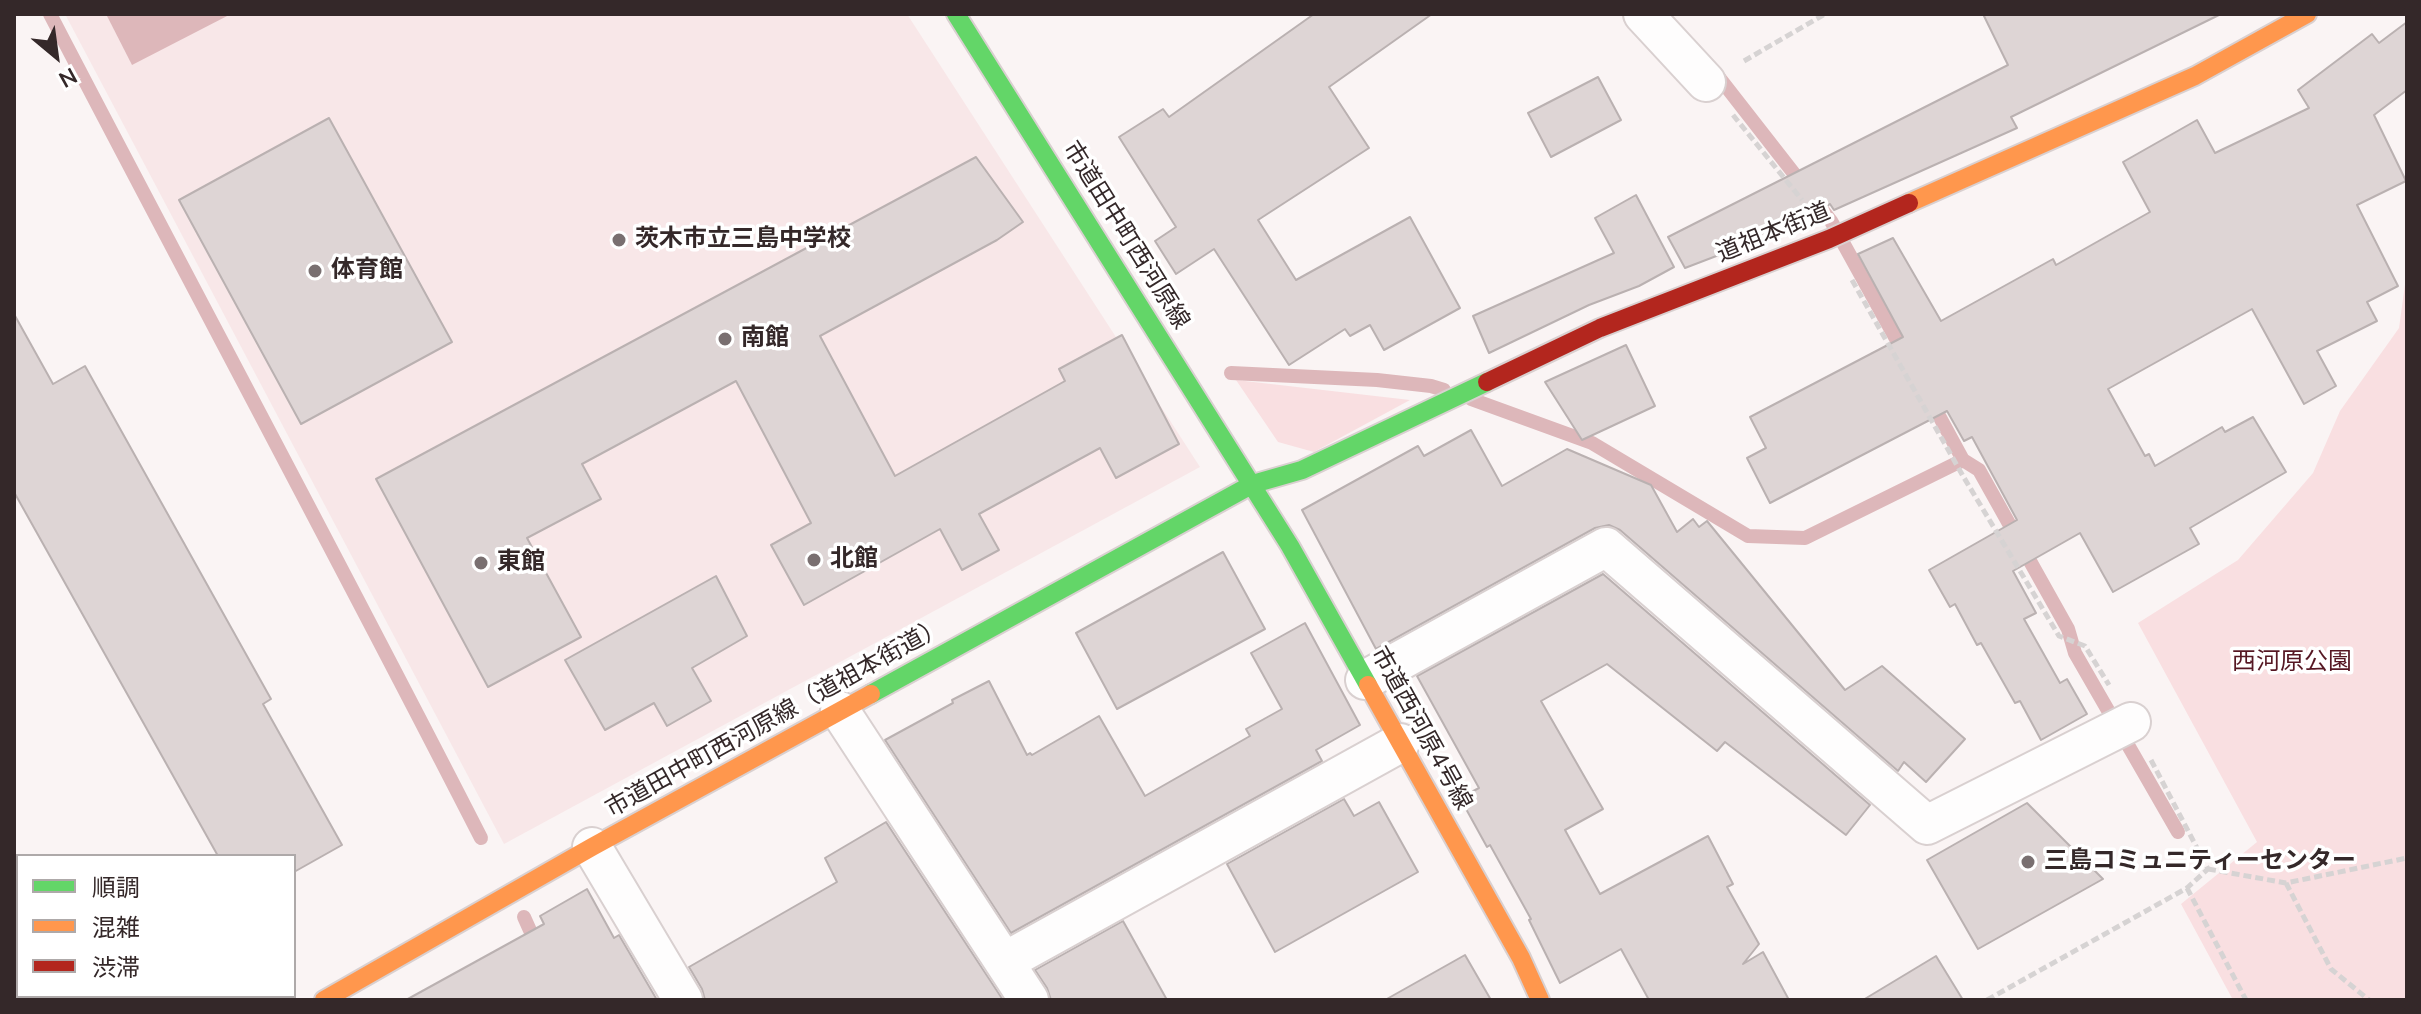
<!DOCTYPE html>
<html>
<head>
<meta charset="utf-8">
<style>
	body { margin:0 }
	#map { position:relative; width:2421px; height:1014px; overflow:hidden; background:#faf4f4; font-family:"Nunito Sans","Noto Sans JP",sans-serif }
	canvas { display:block }
	.frame { position:absolute; inset:0; border:16px solid #342829; pointer-events:none }
	.legend { position:absolute; left:16px; top:854px; width:280px; height:144px; box-sizing:border-box; background:#fff; border:2px solid #aea9a9; margin:0; padding:10px 14px; list-style:none; font-size:24px; color:#342829 }
	.legend li { display:flex; align-items:center; gap:16px; height:40px }
	.legend b { width:40px; border:2px solid #aea9a9 }
	.north { position:absolute; left:16px; top:16px; width:80px; height:80px; -webkit-text-stroke:6px #fff; paint-order:stroke; rotate:151deg; font-size:22px; font-weight:700; line-height:32px; text-align:center; color:#342829 }
	.north::after { content:''; display:block; margin:auto; width:28px; height:36px; background:#342829; clip-path:polygon(50% 0,100% 100%,50% 72%,0 100%) }
</style>
</head>
<body>
<div id="map">
<canvas width="2421" height="1014"></canvas>
<div class="frame"></div>
<ul class="legend">
<li><b style="height:10px;background:#63d668"></b>順調</li>
<li><b style="height:10px;background:#ff974d"></b>混雑</li>
<li><b style="height:10px;background:#b3261e"></b>渋滞</li>
</ul>
<div class="north">N</div>
</div>
<script>
const context = document.querySelector('canvas').getContext('2d');
context.lineJoin = 'round';
function fillPath(path, color) {
  context.fillStyle = color;
  context.fill(path, 'evenodd');
}
function stroke(path, color, width, dash) {
  context.strokeStyle = color;
  context.lineWidth = width;
  context.lineCap = dash ? 'butt' : 'round';
  context.setLineDash(dash || []);
  context.stroke(path);
}
function label(font, color, halo, rows, align = 'center') {
  context.font = font + ' "Nunito Sans","Noto Sans JP",sans-serif';
  context.lineWidth = 7;
  context.setLineDash([]);
  context.textBaseline = 'middle';
  context.strokeStyle = halo;
  context.fillStyle = color;
  for (const [text, x, y, turn = 0] of rows) {
    context.save();
    context.translate(x, y);
    context.rotate((+turn || 0) * Math.PI / 180);
    context.textAlign = isNaN(turn) ? turn : align;
    if (halo) context.strokeText(text, 0, 0);
    context.fillText(text, 0, 0);
    context.restore();
  }
}
fillPath(new Path2D(`
	M65,14H907L1200,467L504,844Z`), '#f8e7e8');
fillPath(new Path2D(`
	M2407,270V1000H2233L2181,904L2257,842L2138,623L2238,560L2313,473L2340,411L2399,328Z
	M1236,380L1410,400L1314,452L1278,442Z
	M18,881V996H133L135,1000H14V883Z`), '#f9dfe1');
fillPath(new Path2D(`
	M106,14H231L132,65Z`), '#ddb7ba');
stroke(new Path2D(`
	M50,14C193,289 340,562 481,838
	M1714,71L1831,221L1905,355
	M1231,373L1377,380L1431,386L1444,390
	M1471,399L1592,443L1748,536L1805,538L1963,460
	M1931,401L1963,460L1979,470L2068,629L2075,653L2178,832
	M524,917L537,946`), '#ddb7ba', 14);
const building = new Path2D(`
	M1314,14H1432L1329,87L1369,148L1258,220L1296,280L1410,217L1460,308L1384,350L1370,325L1350,336L1345,329L1289,365L1214,249L1176,274L1155,241L1176,227L1119,137L1163,109L1169,117Z
	M1983,14H2221L2011,117L2017,128L1834,210L1830,204L1782,230L1773,234L1770,229L1732,250L1685,268L1668,237L2008,65Z
	M2407,22V90L2374,115L2406,181L2357,205L2398,286L2367,302L2377,321L2317,351L2336,386L2304,404L2252,309L2108,389L2145,456L2149,454L2155,466L2222,427L2225,432L2253,417L2286,472L2190,528L2199,544L2113,592L2080,533L2013,571L2036,613L2024,619L2060,683L2067,679L2087,714L2041,740L2020,701L2015,703L1981,643L1977,645L1955,604L1950,607L1929,570L2017,520L1972,437L1964,441L1947,411L1770,503L1747,458L1766,448L1750,417L1903,337L1858,254L1893,238L1941,321L2053,259L2056,265L2150,212L2123,162L2197,120L2215,153L2309,108L2298,90L2372,34L2379,43Z
	M1598,77L1621,120L1551,157L1528,113Z
	M329,118L452,342L301,424L179,200Z
	M976,157L1023,222L997,240L820,336L895,476L1065,381L1059,369L1122,335L1179,444L1116,478L1100,448L979,514L999,550L962,570L940,529L804,605L771,545L811,523L736,381L582,464L601,499L527,538L581,637L488,687L376,479Z
	M1636,195L1674,267L1639,286L1589,305L1489,353L1473,316L1614,253L1595,218Z
	M14,314L53,384L85,366L271,699L263,704L342,845L294,872V856H218L14,492Z
	M1626,345L1655,406L1582,440L1545,382Z
	M1471,430L1502,486L1567,449L1651,485L1677,532L1693,519L1699,527L1707,521L1845,690L1882,666L1965,739L1926,782L1904,762L1898,771L1620,530L1609,525L1595,528L1376,649L1302,510L1418,446L1424,456Z
	M1223,552L1265,629L1117,709L1076,633Z
	M1603,574L1870,805L1846,835L1725,742L1717,751L1607,664L1541,701L1603,809L1565,830L1600,894L1708,836L1733,884L1727,887L1759,944L1743,964L1763,952L1789,1000H1649L1621,949L1560,983L1529,920L1531,919L1490,845L1487,847L1460,798L1479,788L1417,676Z
	M716,576L747,636L692,668L711,701L667,726L654,703L605,730L565,660Z
	M1305,623L1360,725L1316,750L1322,761L1011,933L885,740L953,703L952,700L989,681L1027,755L1030,753L1032,755L1099,716L1145,796L1250,736L1246,729L1282,709L1251,653Z
	M1344,799L1354,816L1379,802L1418,872L1275,952L1227,864Z
	M2027,803L2103,879L1978,949L1927,860Z
	M886,822L1003,1000H705L702,989L689,967L837,882L825,858Z
	M587,889L614,938L619,935L657,1000H406L544,924L540,916Z
	M1123,921L1167,1000H1051L1047,988L1035,970Z
	M1465,955L1491,1000H1385Z
	M1936,956L1963,1000H1863Z`);
fillPath(building, '#ded5d5');
stroke(building, '#bab1b1', 2);
const street = new Path2D(`
	M1643,14L1706,82
	M1365,680L1606,547L1927,825L2131,722
	M840,711L1029,1000
	M592,847L683,1000
	M1004,962L1400,743`);
const fast = new Path2D(`
	M956,14L1290,546L1368,685
	M871,694L1253,484L1302,470L1487,382`);
const slow = new Path2D(`
	M1909,203L2195,76L2307,14
	M1368,685L1521,958L1540,1000
	M324,1000L592,847L871,694`);
const jam = new Path2D(`
	M1487,382L1600,328L1829,239L1909,203`);
stroke(street, '#d9d0d0', 42);
stroke(fast, '#d9d0d0', 22);
stroke(slow, '#d9d0d0', 22);
stroke(jam, '#d9d0d0', 22);
stroke(new Path2D(`
	M1744,61L1825,14
	M1733,115L1802,200
	M1852,280L1963,476L2059,636L2085,646L2109,685
	M2151,760L2208,869
	M2208,869L2286,883L2407,858
	M2286,883L2331,969L2369,1000
	M2187,888L2246,1000
	M14,899L18,897
	M123,996L126,1000
	M1987,1000L2187,888L2208,869`), '#d6d3d3', 5, [8, 4]);
stroke(street, '#fefdfd', 38);
stroke(fast, '#63d668', 18);
stroke(slow, '#ff974d', 18);
stroke(jam, '#b3261e', 18);
for (const [x, y, r, color] of [
	[619,240,8,"#796f70"],
	[315,271,8,"#796f70"],
	[725,339,8,"#796f70"],
	[814,560,8,"#796f70"],
	[481,563,8,"#796f70"],
	[2028,862,8,"#796f70"]
]) {
  const dot = new Path2D();
  dot.arc(x, y, r, 0, 2 * Math.PI);
  context.fillStyle = color;
  context.fill(dot);
  stroke(dot, '#fff', 3);
}
label('24px', '#342829', '#fff', [
	["道祖本街道",1774,234,-22],
	["市道田中町西河原線",1125,236,58],
	["市道田中町西河原線（道祖本街道）",776,719,-29],
	["市道西河原4号線",1420,729,61]
]);
label('bold 24px', '#342829', '#fff', [
	["茨木市立三島中学校",635,240],
	["体育館",331,271],
	["南館",741,339],
	["北館",830,560],
	["東館",497,563],
	["三島コミュニティーセンター",2044,862]
], 'left');
label('24px', '#561723', '#fff', [
	["西河原公園",2292,663]
]);
</script>
</body>
</html>
